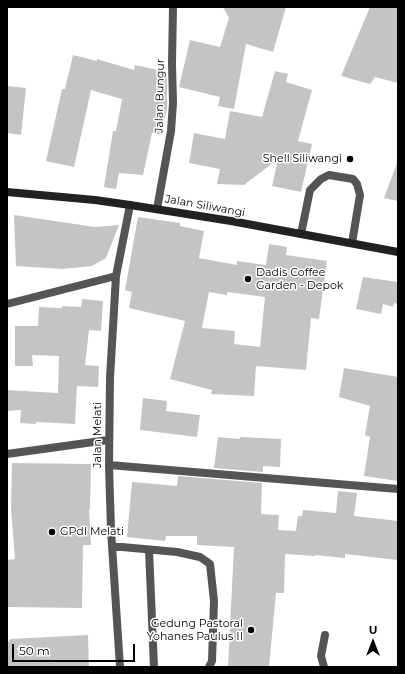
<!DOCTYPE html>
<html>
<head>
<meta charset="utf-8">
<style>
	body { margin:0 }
	#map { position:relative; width:405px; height:674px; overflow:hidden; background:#fff; font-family:Montserrat,sans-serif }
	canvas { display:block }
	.frame { position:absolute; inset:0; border:8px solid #000; pointer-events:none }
	.north { position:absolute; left:353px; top:622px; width:40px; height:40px; -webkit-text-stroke:3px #fff; paint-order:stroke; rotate:0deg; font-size:11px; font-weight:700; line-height:16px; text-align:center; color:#000 }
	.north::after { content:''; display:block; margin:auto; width:14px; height:18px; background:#000; clip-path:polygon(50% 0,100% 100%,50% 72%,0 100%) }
	.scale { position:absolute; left:12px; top:644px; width:123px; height:18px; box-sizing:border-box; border:2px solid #000; border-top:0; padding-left:5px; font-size:12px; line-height:14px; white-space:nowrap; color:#000; -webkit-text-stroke:3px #fff; paint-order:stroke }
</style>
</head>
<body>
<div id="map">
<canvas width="405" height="674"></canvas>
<div class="frame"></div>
<div class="north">U</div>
<div class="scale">50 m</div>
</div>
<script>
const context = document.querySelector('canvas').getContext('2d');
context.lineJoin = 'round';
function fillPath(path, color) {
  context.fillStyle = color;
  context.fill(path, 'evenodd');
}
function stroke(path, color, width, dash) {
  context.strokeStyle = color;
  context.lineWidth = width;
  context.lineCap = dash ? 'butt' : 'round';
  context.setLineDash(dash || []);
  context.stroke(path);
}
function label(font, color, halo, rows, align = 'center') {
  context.font = font + ' Montserrat,sans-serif';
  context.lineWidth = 3;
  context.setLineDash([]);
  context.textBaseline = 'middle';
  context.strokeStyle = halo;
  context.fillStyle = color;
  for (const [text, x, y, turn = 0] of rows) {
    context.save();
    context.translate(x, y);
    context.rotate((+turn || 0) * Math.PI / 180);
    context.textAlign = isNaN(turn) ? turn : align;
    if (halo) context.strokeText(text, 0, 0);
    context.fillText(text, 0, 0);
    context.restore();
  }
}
fillPath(new Path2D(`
	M223,7H286L273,52L246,44L234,109L218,106L220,97L179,87L190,40L220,47L229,18Z
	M370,7H398V83L375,77L370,84L341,76Z
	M73,55L97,61V59L134,70L135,65L167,72V108L161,135L152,133L143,175L119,173L116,189L104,187L113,131H116L122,99L91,90L74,167L46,161L62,89H65Z
	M275,71L288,74L286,82L312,90L298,141L312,144L301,192L272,186L278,159L244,185L217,184L220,169L189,163L194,133L225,139L230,111L262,117Z
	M7,86L26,88L21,135L7,133Z
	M397,163H398V201L384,198Z
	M14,215L95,227L119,225L106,258L92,266L63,269L16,266Z
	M138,217L180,223V226L204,231L199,258L237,265V261L266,265L269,244L287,247L286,255L327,261L319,319L311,318L306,370L256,366L254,396L211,394L212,390L170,379L185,321L129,308L132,292L125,290ZM209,292L227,295V292L265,297L260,347L234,344L235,331L202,328Z
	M363,277L398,282V304L394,303L393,307L383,304L381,314L356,309Z
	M82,299L103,301L101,331L89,330L85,365L99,366L98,387L77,386L75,424L36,422V424L20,423L21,410L7,411V390L58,393L59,356L32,355L33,366H15V326H38L39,307L62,308V306L81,307Z
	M344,368L398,377V481L364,476L370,437L365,435L370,406L339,397Z
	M143,398L167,401L166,411L200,415L197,437L140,430Z
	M218,437L240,439V437L281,439L280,467L263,466V472L214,468Z
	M12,463L91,464L90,510H89L91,545H83L82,608L7,607V560L15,559L11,508Z
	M178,476L262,483L261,514L279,515L278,530L296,531L298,516H302L303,510L336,513L338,491L357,493L354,516L398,521V560L345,554V558L315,555V556L285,554L284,593H276L269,667H228L234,547L197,545V536H166L165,541L127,537L132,482L177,486Z
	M88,635L89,667H7V644L10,639Z`), '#c4c4c4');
stroke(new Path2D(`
	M301,234L310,190L321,179L329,175L353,179L357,184L360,195L352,243
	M122,547L177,552L200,557L210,564L214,601L212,661L209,667
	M149,550L154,667
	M324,667L321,656L325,635`), '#555', 8);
stroke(new Path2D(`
	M157,209L171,131L173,103L172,64L173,7
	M7,304L116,276
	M7,454L108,440
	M109,465L398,489
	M112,547H122
	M120,667L111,530L109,465L110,378L116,276L130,205`), '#555', 8);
stroke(new Path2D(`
	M7,192L95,200L130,205L231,221L398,252`), '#222', 8);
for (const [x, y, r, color] of [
	[350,159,4,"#000"],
	[248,279,4,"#000"],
	[52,532,4,"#000"],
	[251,630,4,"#000"]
]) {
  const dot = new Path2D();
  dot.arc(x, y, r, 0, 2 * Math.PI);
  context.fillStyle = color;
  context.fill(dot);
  stroke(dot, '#fff', 1.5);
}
label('11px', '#000', '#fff', [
	["Jalan Bungur",160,96,-89],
	["Jalan Siliwangi",205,206,10],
	["Jalan Melati",98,435,-90]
]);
label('11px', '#000', '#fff', [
	["Shell Siliwangi",342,159],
	["Dadis Coffee",256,273,"left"],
	["Garden - Depok",256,286,"left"],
	["GPdI Melati",60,532,"left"],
	["Gedung Pastoral",243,624],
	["Yohanes Paulus II",243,637]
], 'right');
</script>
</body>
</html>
